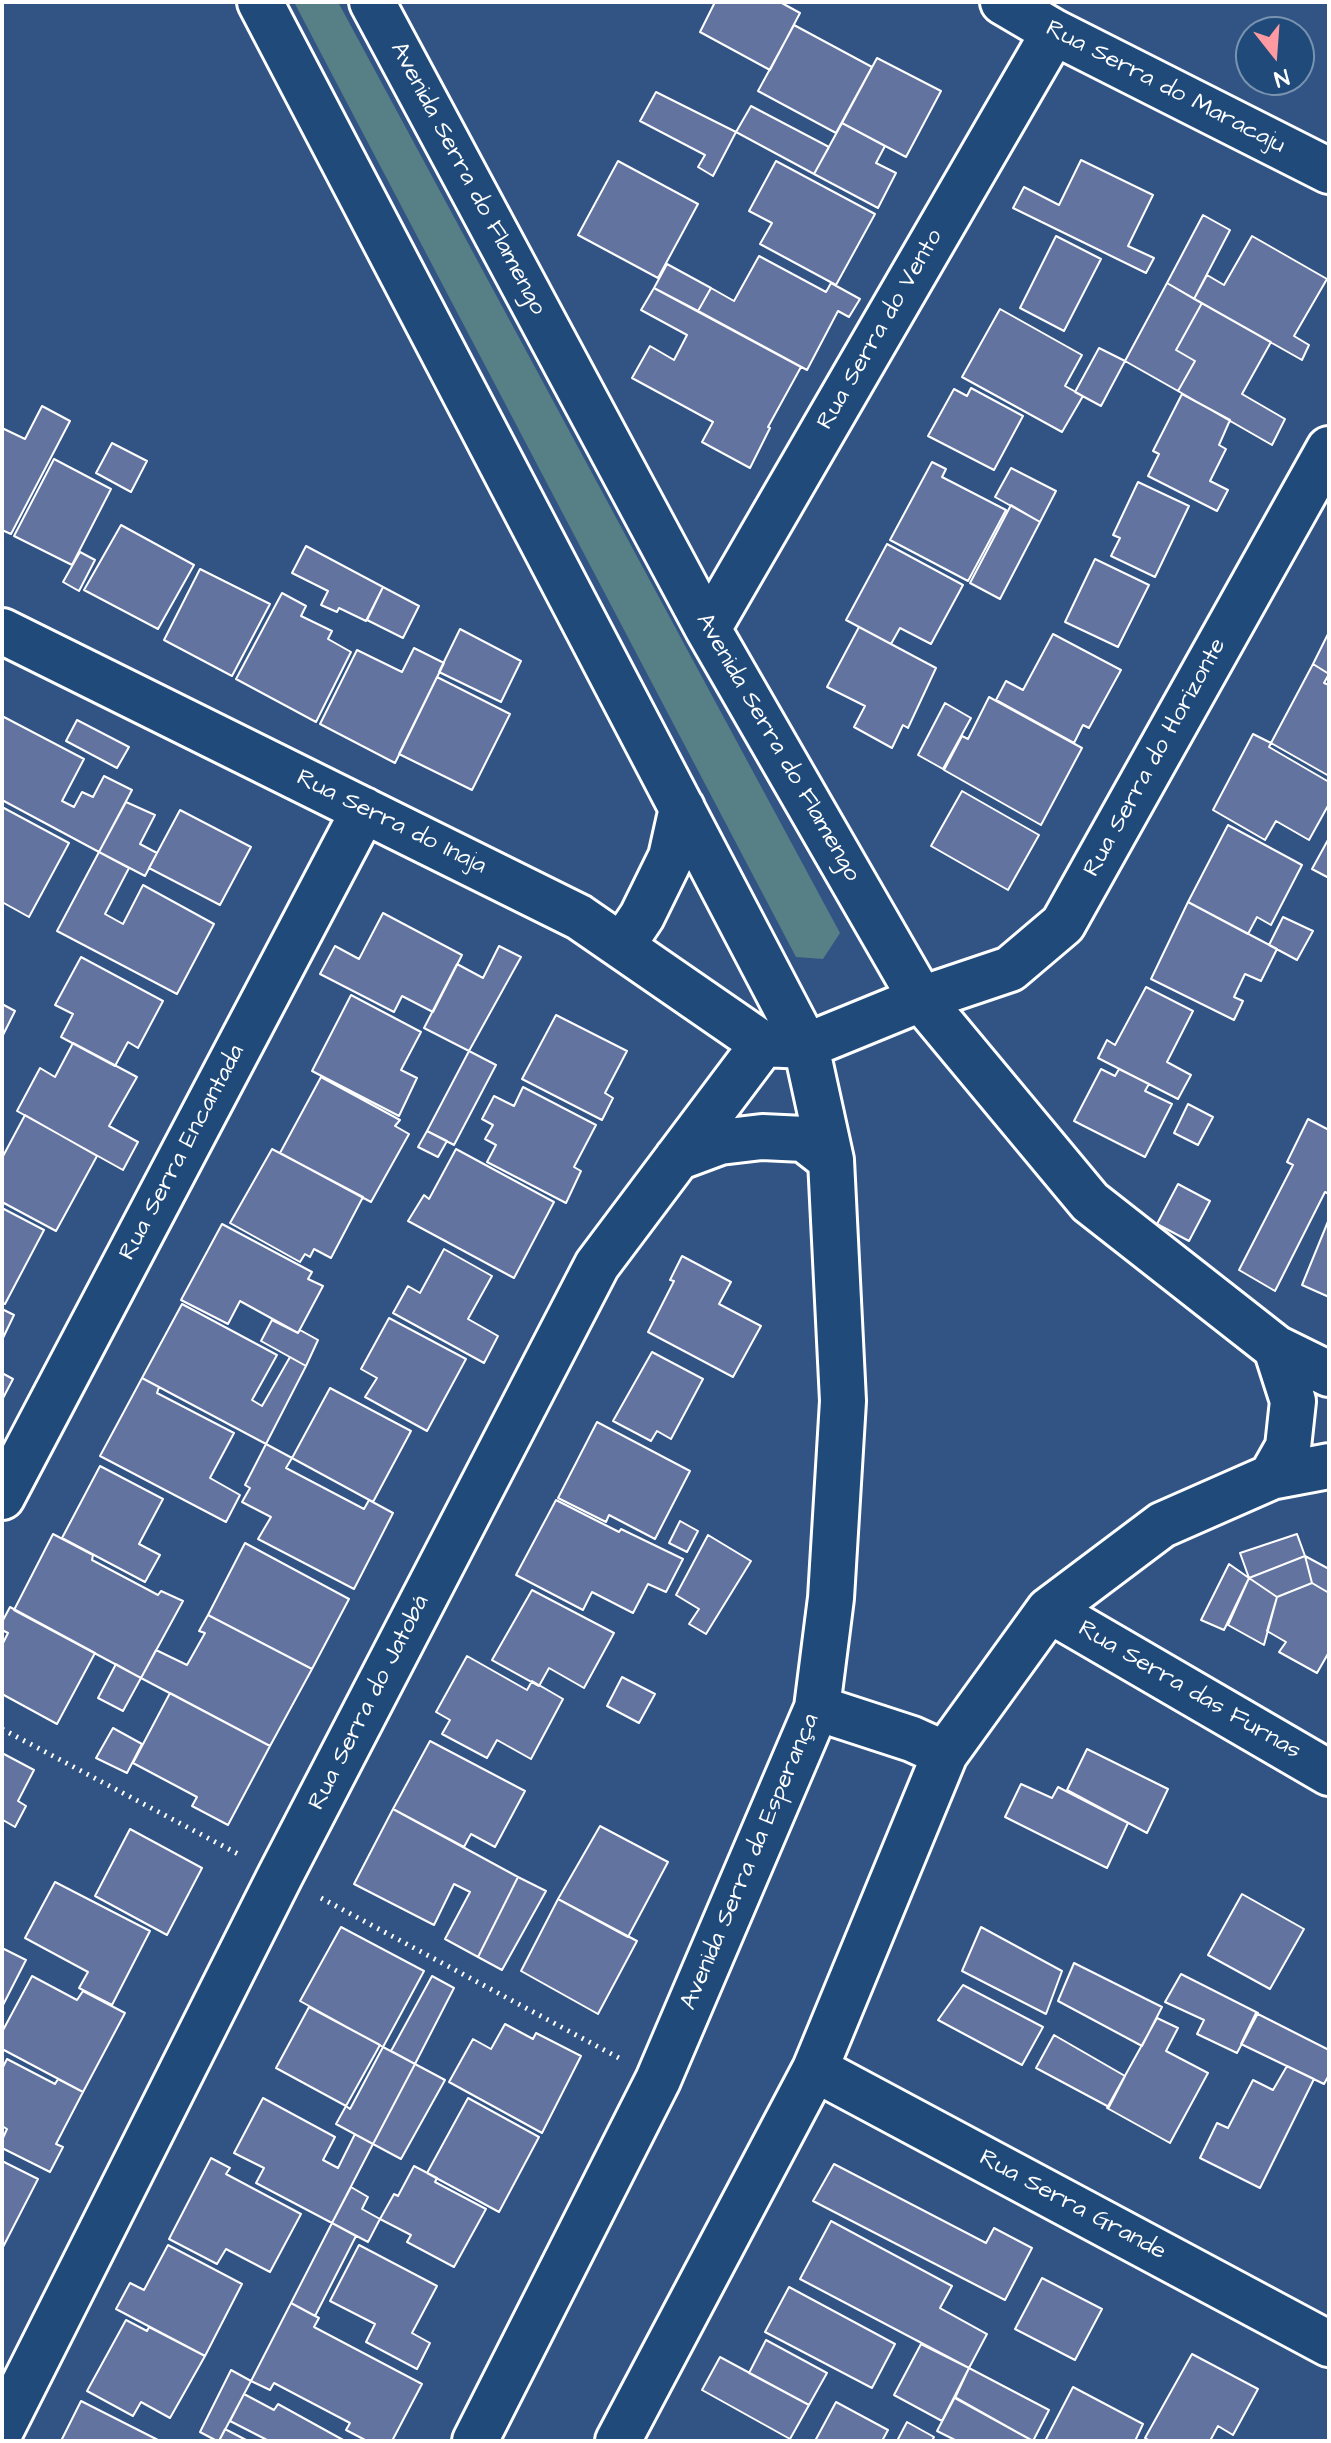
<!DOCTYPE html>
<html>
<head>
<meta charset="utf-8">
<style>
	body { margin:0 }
	#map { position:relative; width:1331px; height:2443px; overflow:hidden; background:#325484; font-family:"Architects Daughter",sans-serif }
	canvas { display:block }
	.frame { position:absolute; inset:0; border:4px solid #fff; pointer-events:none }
	.north { position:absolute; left:1235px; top:16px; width:80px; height:80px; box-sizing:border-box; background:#1f4a7a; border:2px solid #7992af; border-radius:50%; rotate:163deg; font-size:22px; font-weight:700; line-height:32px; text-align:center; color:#fff }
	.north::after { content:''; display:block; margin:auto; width:28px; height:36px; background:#ff9aa2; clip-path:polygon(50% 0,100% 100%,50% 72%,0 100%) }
</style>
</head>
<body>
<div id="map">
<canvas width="1331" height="2443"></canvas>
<div class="frame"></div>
<div class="north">N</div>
</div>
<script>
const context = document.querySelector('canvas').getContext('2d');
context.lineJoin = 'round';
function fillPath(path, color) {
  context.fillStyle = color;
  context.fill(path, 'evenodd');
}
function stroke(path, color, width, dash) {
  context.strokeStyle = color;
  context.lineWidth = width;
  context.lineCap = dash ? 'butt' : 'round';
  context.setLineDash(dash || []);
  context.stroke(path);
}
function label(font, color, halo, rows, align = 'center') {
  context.font = font + ' "Architects Daughter",sans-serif';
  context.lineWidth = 6;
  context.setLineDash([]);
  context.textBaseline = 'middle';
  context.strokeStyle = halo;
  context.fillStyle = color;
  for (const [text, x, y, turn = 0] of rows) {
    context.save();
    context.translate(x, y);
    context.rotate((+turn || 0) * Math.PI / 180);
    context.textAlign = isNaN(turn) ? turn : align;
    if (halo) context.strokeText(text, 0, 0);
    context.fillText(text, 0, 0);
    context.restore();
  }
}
fillPath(new Path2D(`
	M294,2H338L840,933L823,959L796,957Z`), '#577f86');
const building = new Path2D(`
	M715,2H780L800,13L770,70L700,32Z
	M794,25L872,67L836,133L758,91Z
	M877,58L941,91L906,157L842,123Z
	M656,92L736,132L713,176L698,167L705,155L640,121Z
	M751,106L829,147L814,174L736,132Z
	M842,123L885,146L876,163L896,173L878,208L814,174Z
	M1081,160L1153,195L1128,246L1154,258L1146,273L1013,208L1024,187L1059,205Z
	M618,161L698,204L658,278L578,235Z
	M776,161L875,214L836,285L760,244L772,223L749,211Z
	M1203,215L1230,230L1194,299L1167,283Z
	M1056,236L1101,259L1064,331L1020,308Z
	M1252,236L1327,279L1294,336L1309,345L1302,360L1194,299L1207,275L1224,285Z
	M759,256L826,292L831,283L860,299L849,317L838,311L807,370L698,311L711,288L734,301Z
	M667,264L711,288L698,311L654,288Z
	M1167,283L1202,303L1176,350L1195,361L1178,391L1125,361Z
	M654,288L801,367L768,427L770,428L750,468L702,442L713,422L632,378L650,346L674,360L687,335L641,310Z
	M1202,303L1271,342L1242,394L1285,419L1272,445L1178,391L1195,361L1176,350Z
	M1000,309L1082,355L1065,386L1083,396L1062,432L962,377Z
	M1099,348L1125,361L1101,406L1075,392Z
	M971,388L1023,416L994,470L928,436L954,389L967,396Z
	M1182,394L1230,420L1219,445L1226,449L1210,481L1228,490L1217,511L1148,476L1159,454L1153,451Z
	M42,406L70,421L11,534L2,530V428L25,439Z
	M112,443L147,461L131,492L96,473Z
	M54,459L111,489L72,565L14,536Z
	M932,462L946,469L942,477L1006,510L968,581L890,540Z
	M1011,468L1056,491L1040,522L995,497Z
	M1138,482L1189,506L1155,577L1111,556L1120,538L1113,535Z
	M1011,505L1040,522L1000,599L970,583Z
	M121,525L194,565L158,629L84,590Z
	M887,544L963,585L931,644L900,628L891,644L846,620Z
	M306,546L383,587L366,621L339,608L337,612L321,605L328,591L292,573Z
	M80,552L95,560L79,591L63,582Z
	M1095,559L1149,585L1118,647L1065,622Z
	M200,569L270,604L232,676L164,640Z
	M383,587L419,606L403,638L367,620Z
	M282,593L306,606L301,616L332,631L328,639L351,652L316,722L236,679Z
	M859,627L936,668L908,728L903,725L892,748L854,727L865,706L827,687Z
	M460,629L521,661L501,702L439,672Z
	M1329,632V674L1313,664Z
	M1053,634L1121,670L1089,728L1083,725L1074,743L996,700L1006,681L1023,690Z
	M414,648L444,663L395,763L320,724L357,650L402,672Z
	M1313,664L1329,674L1324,683L1329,685V776L1271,743Z
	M437,677L510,714L472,790L399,754Z
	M989,697L1082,748L1041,825L944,770L962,736L968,739Z
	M945,703L971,718L943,769L918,755Z
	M2,716L84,759L62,801L74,807L82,792L93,797L104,776L132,790L99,852L2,800Z
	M77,720L129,747L117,768L66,741Z
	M1253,734L1271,743L1269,747L1329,782V804L1309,840L1276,821L1265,840L1213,810Z
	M962,791L1039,835L1008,890L931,846Z
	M126,802L155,815L140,844L157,853L145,876L99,852Z
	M2,807L69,843L29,917L2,902Z
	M180,810L251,847L220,905L149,868Z
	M1228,825L1302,865L1271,925L1257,917L1248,934L1188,902Z
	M1329,838V878L1312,869Z
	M99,852L129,868L105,914L123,924L143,885L214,924L177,994L57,931Z
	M1188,902L1277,949L1261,981L1245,974L1234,997L1243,1001L1234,1020L1151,979Z
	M383,913L462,955L433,1012L402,996L394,1012L320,974L335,946L359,959Z
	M1283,917L1313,931L1297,960L1269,945Z
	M499,946L521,957L469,1051L424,1028L457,964L483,978Z
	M81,957L163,1001L138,1048L128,1042L115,1066L61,1037L73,1014L55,1005Z
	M1146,987L1193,1011L1167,1062L1191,1075L1178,1099L1098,1058L1107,1040L1115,1045Z
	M351,995L421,1032L401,1070L417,1078L399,1116L312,1071Z
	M2,1004L15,1011L2,1037Z
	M556,1015L627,1051L605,1093L613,1098L602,1120L522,1079Z
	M73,1043L137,1077L109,1126L138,1142L123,1170L17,1111L40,1068L55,1077Z
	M469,1051L496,1065L454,1145L427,1131Z
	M1101,1069L1115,1076L1119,1069L1149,1084L1145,1091L1172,1104L1145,1157L1074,1121Z
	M321,1077L400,1120L395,1126L409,1134L371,1202L280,1153Z
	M523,1087L596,1125L574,1167L581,1171L566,1203L487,1162L496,1145L485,1139L493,1125L482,1119L494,1096L514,1106Z
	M1188,1104L1213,1117L1198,1145L1174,1133Z
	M25,1115L97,1156L56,1231L2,1202V1158Z
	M1308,1119L1329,1130V1194L1325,1192L1275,1291L1239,1270L1293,1165L1287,1162Z
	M427,1131L447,1141L438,1157L418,1147Z
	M272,1149L363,1197L331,1258L314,1249L310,1257L305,1254L300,1262L230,1223Z
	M456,1149L554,1202L514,1278L408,1221L424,1195L429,1199Z
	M1178,1184L1210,1201L1189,1241L1157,1224Z
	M2,1208L44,1230L5,1304L2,1303Z
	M1329,1219V1297L1302,1285Z
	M222,1224L312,1272L308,1279L323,1286L298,1333L240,1301L228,1324L181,1300Z
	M444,1249L492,1276L468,1319L498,1336L484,1363L393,1313L408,1286L420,1293Z
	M682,1256L731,1282L719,1304L761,1326L733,1377L648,1332L674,1281L670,1280Z
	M182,1304L277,1355L252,1400L262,1406L290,1357L306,1366L266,1444L142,1378Z
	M2,1309L14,1315L2,1340Z
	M389,1318L466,1359L427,1431L365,1397L377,1378L361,1369Z
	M272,1320L298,1333L300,1330L318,1340L306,1366L261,1341Z
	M652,1352L703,1379L671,1439L657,1431L651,1441L613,1421Z
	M2,1373L13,1379L2,1400Z
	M142,1378L159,1387L157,1393L234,1433L210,1478L240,1495L226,1522L100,1456Z
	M330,1388L411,1431L373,1502L292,1458Z
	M597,1422L690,1471L655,1539L609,1515L606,1522L558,1498Z
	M266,1444L292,1458L286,1468L364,1509L369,1500L393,1513L354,1589L258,1539L271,1517L242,1502L250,1488L245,1485Z
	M100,1466L163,1499L139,1544L160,1555L145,1582L62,1538Z
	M556,1500L619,1532L621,1529L683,1559L666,1592L648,1584L633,1613L592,1592L583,1610L516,1575Z
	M680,1521L698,1531L687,1552L669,1543Z
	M53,1534L93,1555L92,1560L158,1595L161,1591L183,1601L141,1678L14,1610Z
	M1297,1534L1305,1556L1249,1578L1240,1553Z
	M708,1535L751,1561L706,1634L689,1624L699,1609L676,1595Z
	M245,1543L349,1599L312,1669L208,1615Z
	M1305,1556L1329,1569V1593L1312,1583Z
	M1305,1556L1312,1583L1277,1597L1249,1578Z
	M1229,1564L1249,1578L1224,1630L1201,1620Z
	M1249,1578L1277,1597L1264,1645L1228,1625Z
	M1312,1583L1329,1593V1652L1317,1673L1279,1652L1286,1642L1267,1631L1277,1597Z
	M532,1590L614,1633L584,1688L549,1668L539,1686L492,1660Z
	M10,1607L95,1653L57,1724L2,1694V1645L8,1633L2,1630V1622Z
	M208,1615L312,1669L270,1746L141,1678L156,1650L187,1665L205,1633L199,1631Z
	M467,1656L527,1690L532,1681L563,1699L531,1759L497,1740L487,1758L442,1734L450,1720L436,1712Z
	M116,1664L141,1678L123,1711L98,1698Z
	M622,1677L655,1694L639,1723L607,1706Z
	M170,1693L270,1746L228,1825L192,1806L197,1797L133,1763Z
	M113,1728L142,1744L127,1773L96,1758Z
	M430,1741L525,1791L495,1847L471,1834L464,1847L393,1809Z
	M1087,1749L1168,1789L1147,1833L1067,1790Z
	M2,1753L34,1770L18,1801L26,1806L15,1827L3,1820L2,1823Z
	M1021,1784L1052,1798L1058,1787L1128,1823L1107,1868L1005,1817Z
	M393,1809L518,1877L478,1957L445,1939L470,1892L454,1884L434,1925L354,1884Z
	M600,1826L668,1862L628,1937L558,1899Z
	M130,1829L202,1868L167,1935L95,1896Z
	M518,1877L546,1891L502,1970L478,1957Z
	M55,1882L150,1931L112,2005L79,1988L88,1972L25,1938Z
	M1242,1894L1304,1929L1270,1989L1208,1955Z
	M558,1899L637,1941L598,2014L521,1971Z
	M341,1927L424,1971L383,2047L300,2001Z
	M981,1927L1062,1971L1046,2014L962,1971Z
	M2,1948L26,1960L2,2007Z
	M1074,1963L1162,2007L1142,2046L1058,2001Z
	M1181,1974L1258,2013L1237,2053L1197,2034L1204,2020L1165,2002Z
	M32,1976L77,2000L83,1991L125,2013L83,2092L2,2049V2032Z
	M432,1976L454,1988L415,2064L391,2051Z
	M963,1985L1043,2027L1022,2065L938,2020Z
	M309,2007L380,2045L346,2106L276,2068Z
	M1256,2013L1329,2050V2075L1324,2084L1241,2044Z
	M1157,2018L1178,2028L1166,2051L1208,2073L1170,2143L1107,2108Z
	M505,2024L533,2039L536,2033L581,2056L542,2133L449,2082L473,2039L491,2049Z
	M1054,2035L1125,2076L1109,2107L1036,2068Z
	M383,2047L415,2064L373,2144L336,2124L346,2106L350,2109Z
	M7,2059L55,2084L58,2079L83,2092L56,2144L63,2147L50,2172L2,2148V2140L7,2129L2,2126V2069Z
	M415,2064L445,2080L401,2159L373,2144Z
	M1287,2066L1314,2079L1260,2188L1200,2158L1217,2123L1228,2128L1253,2080L1273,2090Z
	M263,2098L335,2137L323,2160L338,2168L355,2134L373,2144L332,2223L256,2183L264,2168L234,2153Z
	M468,2098L539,2137L499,2212L427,2173Z
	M211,2158L230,2168L226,2174L301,2214L270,2272L226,2249L217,2264L169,2239Z
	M2,2161L38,2179L3,2247H2Z
	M834,2164L986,2243L994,2228L1032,2248L1005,2300L813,2201Z
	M414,2166L437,2178L435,2182L486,2209L454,2267L407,2242L411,2235L380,2219L394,2194L398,2196Z
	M351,2187L368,2197L362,2209L380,2219L368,2242L332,2223Z
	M831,2221L952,2286L940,2308L987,2334L969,2368L800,2279Z
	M332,2223L356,2236L315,2316L291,2303Z
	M168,2245L242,2284L205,2356L116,2309L130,2283L144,2290Z
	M359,2245L437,2286L412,2333L430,2343L417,2369L366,2342L375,2324L330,2301Z
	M1042,2278L1102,2309L1075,2360L1015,2329Z
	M789,2287L895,2344L872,2388L765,2332Z
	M291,2303L319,2318L314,2327L422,2384L392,2441H367L346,2430L350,2423L274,2383L270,2390L251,2381Z
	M126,2320L147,2331L149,2327L205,2356L170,2418L141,2402L133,2416L87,2391Z
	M766,2340L827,2373L809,2405L749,2373Z
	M921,2344L969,2368L942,2421L894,2395Z
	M1192,2354L1258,2389L1233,2435L1218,2426L1210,2441H1150L1145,2438Z
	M720,2357L809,2405L790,2439L702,2390Z
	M969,2368L1049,2410L1033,2441L955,2398Z
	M231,2370L251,2381L219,2441H217L200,2432Z
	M1073,2387L1143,2424L1135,2441H1045Z
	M244,2394L274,2410L278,2404L345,2441H269L230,2421Z
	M955,2397L1033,2441H957L937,2431Z
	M81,2401L160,2441H61Z
	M836,2402L888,2430L882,2441H815Z
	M907,2422L934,2437L932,2441H897Z
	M225,2429L248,2441H219Z`);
fillPath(building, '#63739f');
stroke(building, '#fff', 2);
const minor = new Path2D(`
	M260,2L806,1046L831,1160L843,1401L831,1598L817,1708L658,2080L475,2441
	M372,2L708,629L921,999L1090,1202L1276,1348L1329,1374
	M1003,2L1054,32L1329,171
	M708,629L1054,32
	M2,631L579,917L763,1044
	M622,946L642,916L671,857L682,808
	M677,1158L720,1142L762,1137L804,1139L831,1160
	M1271,1477L1329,1466
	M2,1497L364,810
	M1049,1610L1329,1773
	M817,1708L912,1739L945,1754
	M815,2069L1329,2344
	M2,2428L280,1876L597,1265L763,1044L806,1046L921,999L1010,969L1063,924L1329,449
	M618,2441L815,2069L945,1754L1049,1610L1162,1525L1271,1477L1288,1447L1293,1401L1276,1348`);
stroke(minor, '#fff', 50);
stroke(new Path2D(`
	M2,1729L238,1854
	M321,1898L619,2058`), '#fff', 5, [2, 6]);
stroke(minor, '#1f4a7a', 44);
label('24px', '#fff', '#1f4a7a', [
	["Rua Serra do Maracaju",1165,88,27],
	["Avenida Serra do Flamengo",467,179,62],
	["Rua Serra do Vento",881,330,-60],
	["Avenida Serra do Flamengo",777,748,60],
	["Rua Serra do Horizonte",1156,758,-61],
	["Rua Serra do Inaja",391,823,26],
	["Rua Serra Encantada",183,1153,-62],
	["Rua Serra das Furnas",1189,1691,30],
	["Rua Serra do Jatobá",370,1703,-63],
	["Avenida Serra da Esperança",751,1862,-67],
	["Rua Serra Grande",1072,2206,28]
]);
</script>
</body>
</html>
